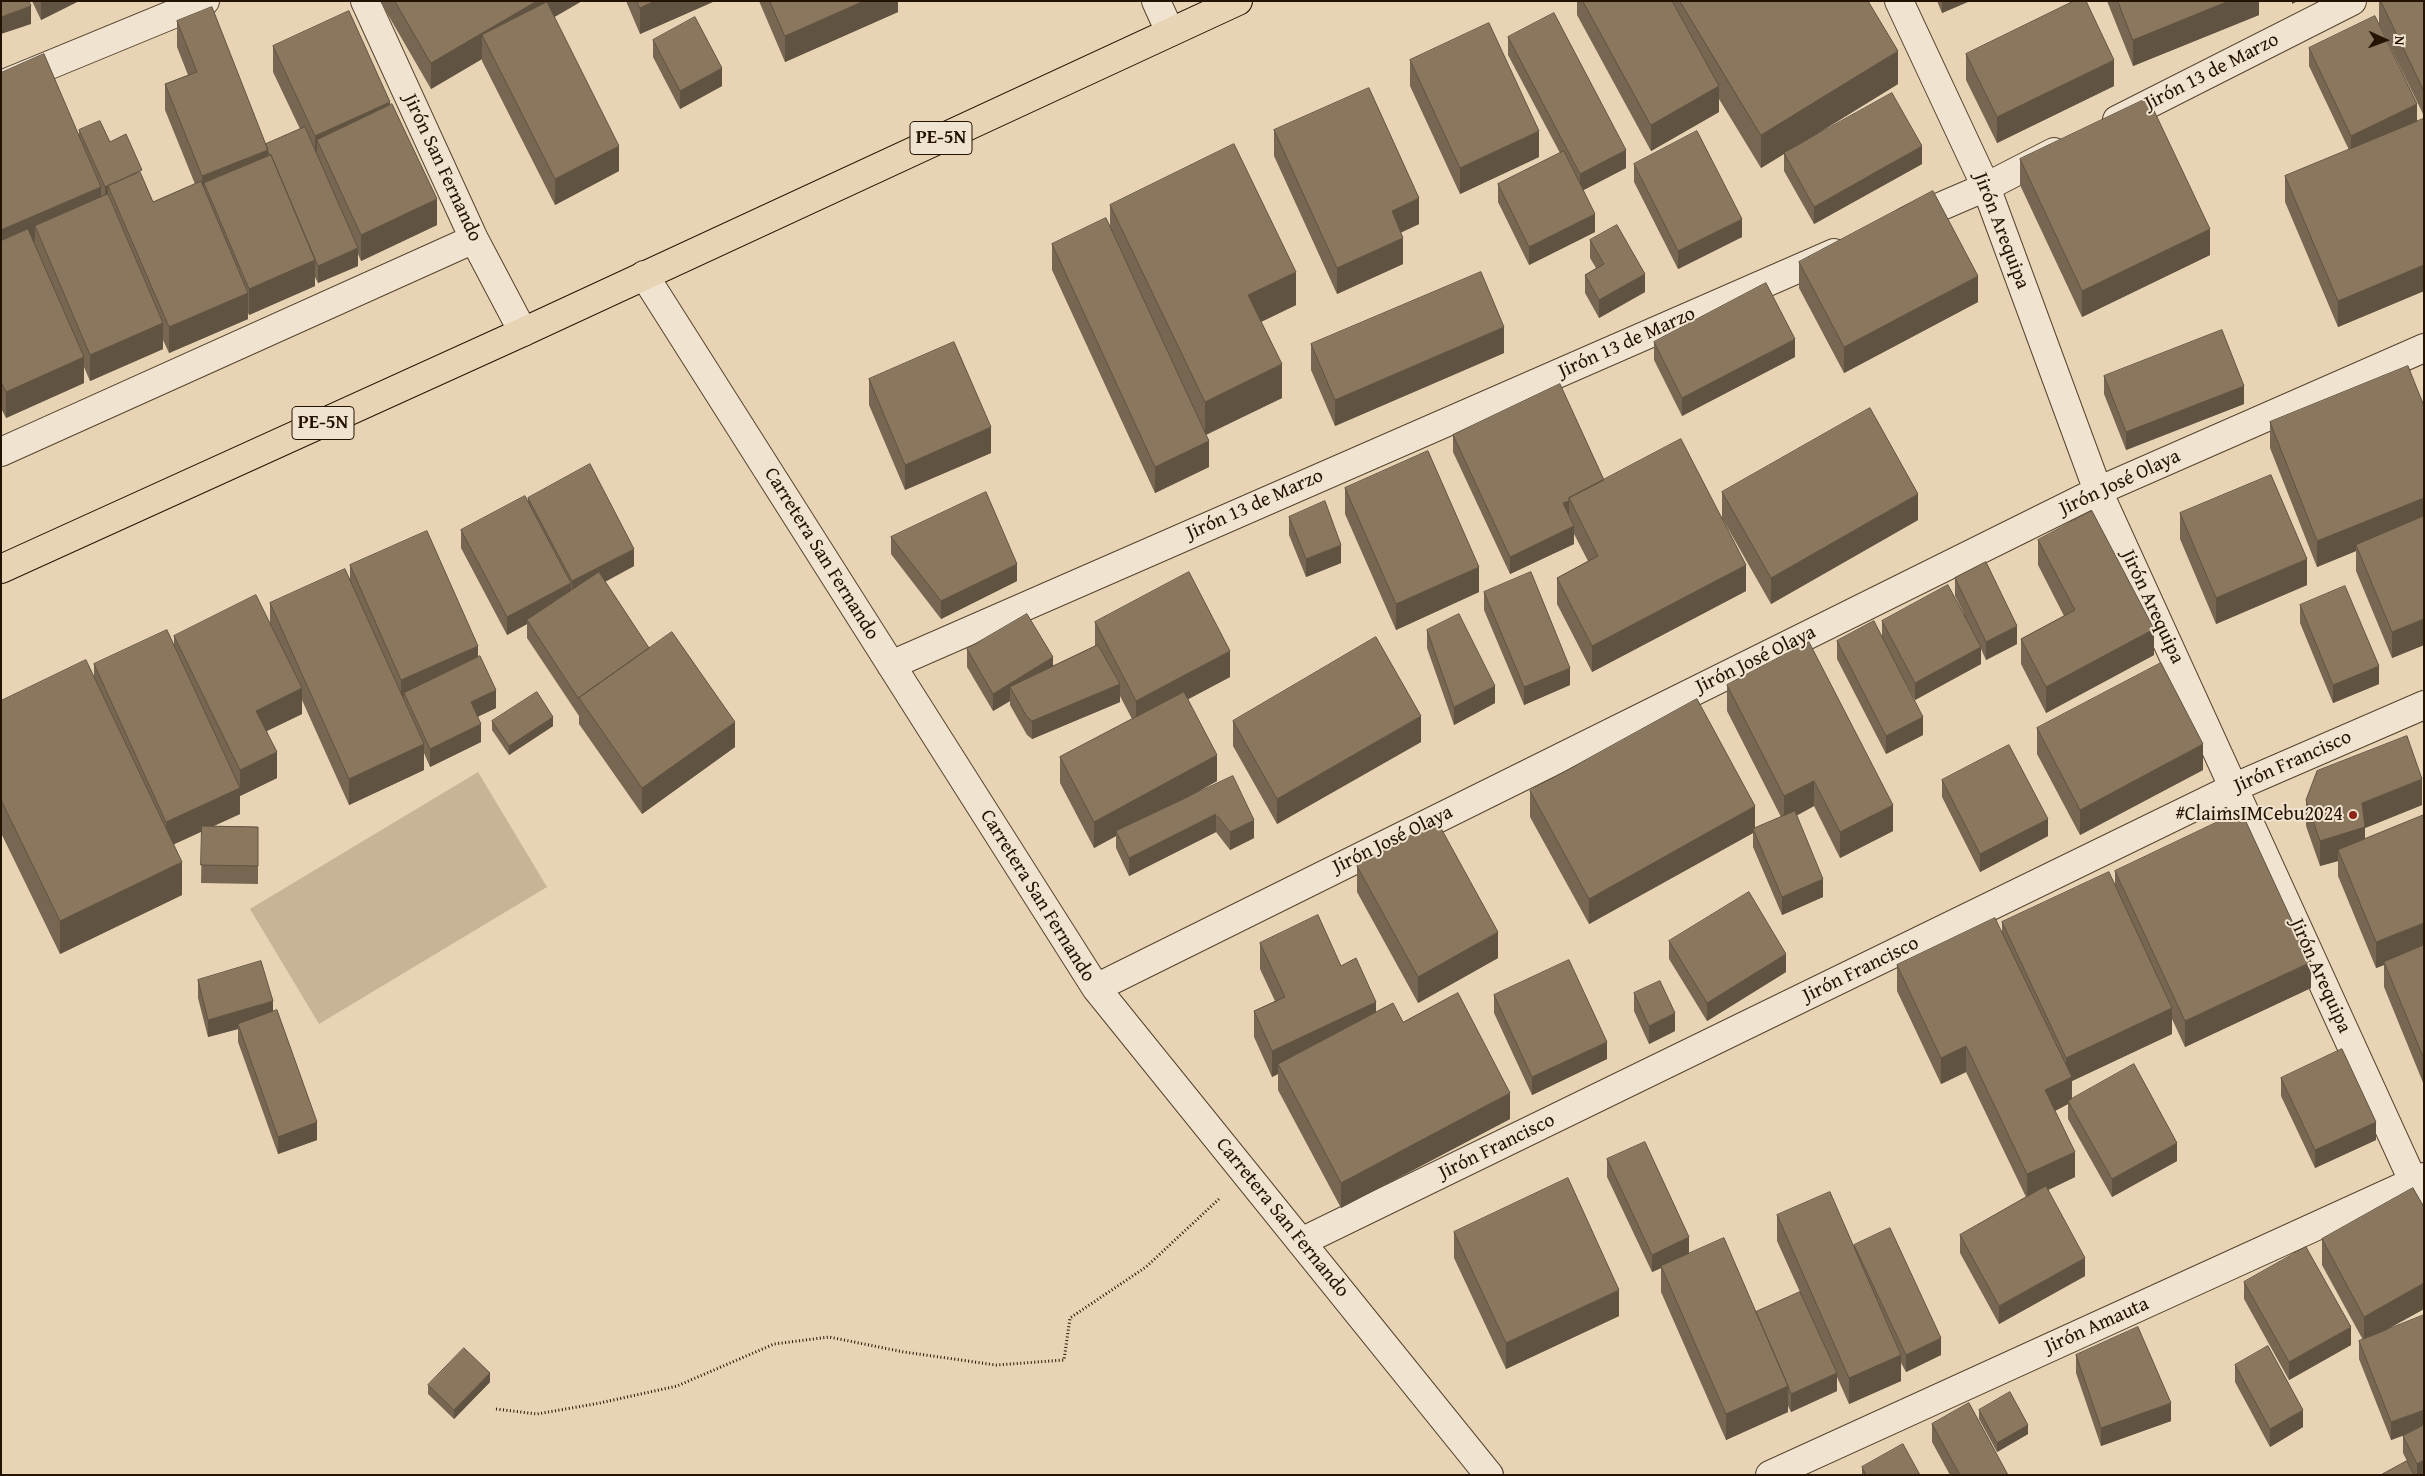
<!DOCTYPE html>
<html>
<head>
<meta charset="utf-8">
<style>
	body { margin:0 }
	#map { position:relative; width:2425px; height:1476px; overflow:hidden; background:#e8d4b5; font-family:"Gentium Book Plus",serif }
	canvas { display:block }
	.frame { position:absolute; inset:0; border:2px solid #241300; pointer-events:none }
	.north { position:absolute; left:2360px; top:15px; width:50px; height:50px; -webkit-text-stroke:4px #f0e3cf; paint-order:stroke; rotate:92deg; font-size:14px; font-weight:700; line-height:20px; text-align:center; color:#241300 }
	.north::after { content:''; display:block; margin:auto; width:18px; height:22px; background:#241300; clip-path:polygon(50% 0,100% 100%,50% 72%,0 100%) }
</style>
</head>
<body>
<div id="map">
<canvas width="2425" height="1476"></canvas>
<div class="frame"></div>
<div class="north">N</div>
</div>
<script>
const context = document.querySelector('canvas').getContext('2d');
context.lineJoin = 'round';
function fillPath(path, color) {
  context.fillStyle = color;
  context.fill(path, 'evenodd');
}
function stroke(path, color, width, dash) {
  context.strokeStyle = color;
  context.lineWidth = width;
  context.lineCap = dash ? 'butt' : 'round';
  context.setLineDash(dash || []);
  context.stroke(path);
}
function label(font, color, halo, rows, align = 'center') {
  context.font = font + ' "Gentium Book Plus",serif';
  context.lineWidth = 4;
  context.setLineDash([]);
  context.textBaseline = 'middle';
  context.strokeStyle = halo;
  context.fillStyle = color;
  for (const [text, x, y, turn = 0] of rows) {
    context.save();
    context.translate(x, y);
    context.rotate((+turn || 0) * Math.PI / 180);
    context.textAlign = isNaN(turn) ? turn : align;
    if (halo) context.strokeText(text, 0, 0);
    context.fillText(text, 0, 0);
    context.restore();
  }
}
fillPath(new Path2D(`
	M478,772L547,887L319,1024L250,909Z`), '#c7b396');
const minor = new Path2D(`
	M365,1L474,239L523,332
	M1156,1L1170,32
	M1899,1L1986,187L2098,491L2424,1205
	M1,85L205,1
	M2117,120L2352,1
	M1907,221L1986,187L2054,152
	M644,275L1096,988L1489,1475
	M1,452L474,239
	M891,665L1834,253
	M1096,988L2098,491L2424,348
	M1301,1242L2235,787L2424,705
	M1770,1475L2424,1177`);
const highway = new Path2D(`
	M1,569L523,332L1238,1`);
stroke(minor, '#55432d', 30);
stroke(highway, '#241300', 30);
stroke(new Path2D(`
	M496,1409L537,1414L600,1403L677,1386L774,1344L829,1337L904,1352L996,1365L1064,1360L1070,1318L1146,1267L1220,1198`), '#241300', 3, [1, 2.5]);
stroke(minor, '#f0e3cf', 28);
stroke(highway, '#e8d4b5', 28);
fillPath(new Path2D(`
	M32,1H79L41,20Z
	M380,1H582L554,17L619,171L555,205L482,61V59L431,89Z
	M626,1H715L640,34Z
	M759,1H898V12L785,62Z
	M1577,1H1868L1898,84L1801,144L1922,164L1814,224L1784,171V154L1761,168L1719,99V112L1651,151L1577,15Z
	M1937,1H1970L1942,13Z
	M2107,1H2259V15L2133,66Z
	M2379,1H2424V116L2379,24Z
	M177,21L266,144L300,129L273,72V46L390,105L437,225L361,261L358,254V266L318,283L315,277V286L249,315L248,313V319L169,353L163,340V349L90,381L84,367V383L6,418L1,408V73L79,136V130L142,176L153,202L195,184L165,110V84L188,75L177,47Z
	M1508,37L1626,168L1583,190L1595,232L1529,265L1498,202V184L1560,153L1508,55Z
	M653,40L722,86L680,109L653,57Z
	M2309,48L2417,121H2424V291L2338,327L2285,202V176L2349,150L2309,66Z
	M1966,54L2114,86L1997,143L1966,80Z
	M1410,60L1539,157L1460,194L1410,86Z
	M1274,130L1419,224L1401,232L1403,264L1337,294L1274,156Z
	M2020,159L2210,255L2082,317L2020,185Z
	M1634,164L1742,237L1678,269L1634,182Z
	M1110,205L1296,305L1261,322L1282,398L1206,435L1209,467L1155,493L1052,270V244L1110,227Z
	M1590,240L1645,292L1599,318L1585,293V275L1596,268L1590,258Z
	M1799,262L1978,302L1844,373L1799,288Z
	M1654,342L1795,357L1682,416L1654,360Z
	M1311,344L1504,353L1335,426L1311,370Z
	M2104,376L2244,404L2126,450L2104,394Z
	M869,379L991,453L905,490L869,405Z
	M2424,406V645L2392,658L2356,571V551L2317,567L2270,448V422Z
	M1453,435L1604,480L1746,591L1592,672L1557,604V578L1588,561L1574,534V544L1510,574L1453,452Z
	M1345,488L1479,592L1396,630L1345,514Z
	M1722,492L1918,520L1771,604L1722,518Z
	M528,498L634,566L605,582L649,648L735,747L642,814L579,724V716L527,638V624L507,635L461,548V530L528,503Z
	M2180,513L2307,585L2216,624L2180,539Z
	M1289,517L1341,563L1306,577L1289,535Z
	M891,537L1017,581L941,619L891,554Z
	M2038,540L2154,655L2046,713L2021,664V639L2064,616L2038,565Z
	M350,565L478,657L496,708L477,717L481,742L430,767L424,753V770L349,805L302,700V714L267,731L277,778L240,796V814L213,826L258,827V884L201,883L202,831L174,844L182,895L60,954L1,833V701L94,676V664L174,646V636L270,624V603L350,578Z
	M1955,578L2017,644L1986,660L1981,649V664L1915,700L1905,682L1923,735L1886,754L1837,659V641L1882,636V621L1964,614L1955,596Z
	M1484,592L1570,685L1524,705L1484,610Z
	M2300,605L2379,684L2333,703L2300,623Z
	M1095,622L1230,677L1188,699L1217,781L1187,798L1254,838L1230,850L1216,832L1129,876L1116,848V836L1094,848L1060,783V757L1132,719L1120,696V702L1032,739L1027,735L1010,705V701L993,711L967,667V649L1053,666L1095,646Z
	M1427,630L1495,703L1454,725L1427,648Z
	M1727,685L1893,831L1840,858L1814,806L1796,816L1823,897L1782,915L1753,847V833L1589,924L1530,817V791L1755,828L1781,817L1727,711Z
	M492,721L553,726L509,755L492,730Z
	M1233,721L1421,742L1277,824L1233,746Z
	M2037,728L2203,770L2080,835L2037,754Z
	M1942,780L2048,836L1980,872L1942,797Z
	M2306,800L2422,805L2365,828V839L2424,815V1085L2384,987V965L2376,968L2338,876V861L2320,866L2306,826Z
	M1357,866L1498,958L1418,1003L1357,892Z
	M2115,871L2311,988L2185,1047L2172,1019V1034L2072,1081V1099L2177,1161L2112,1197L2068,1119V1104L2055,1111L2075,1177L2048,1190L2085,1276L1999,1324L1960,1253V1235L2026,1197L1966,1072L1941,1084L1897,991V965L2002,932V922L2115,886Z
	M1669,941L1786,972L1707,1021L1669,959Z
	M1260,943L1341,966L1376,1012L1403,1022L1510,1119L1341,1208L1278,1090V1074L1272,1077L1254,1037V1011L1275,1001L1260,969Z
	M198,980L273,1012L317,1140L278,1154L238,1042V1029L208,1037L198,998Z
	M1634,993L1675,1031L1649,1044L1634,1011Z
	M1494,995L1607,1059L1532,1095L1494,1013Z
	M2281,1078L2376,1140L2315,1168L2281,1096Z
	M1607,1159L1689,1254L1756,1312L1800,1292L1777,1241V1215L1854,1248V1245L1941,1355L1906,1372L1901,1363V1381L1849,1404L1837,1377V1391L1791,1412L1788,1406V1412L1726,1440L1661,1292V1268L1652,1272L1607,1177Z
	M2424,1207V1309L2386,1330L2424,1475H2381L2407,1461L2403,1453V1436L2405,1435L2391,1440L2359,1359V1341L2363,1340L2322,1265V1239Z
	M1454,1232L1619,1316L1506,1369L1454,1258Z
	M2244,1282L2351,1345L2289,1380L2244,1299Z
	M2076,1355L2171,1421L2101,1446L2076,1373Z
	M2235,1365L2303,1427L2270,1447L2235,1382Z
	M490,1382L454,1419L428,1394V1385Z
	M1979,1410L2028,1434L1997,1452L1979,1419Z
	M1932,1424L2008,1475H1950L1932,1442Z
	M1862,1467L1920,1475H1862Z`), '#776651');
fillPath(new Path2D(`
	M41,1H79L41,20Z
	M537,1H582L491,54L482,35V59L431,89V63Z
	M655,1H715L640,34V8Z
	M864,1H898V12L785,62V36Z
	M1942,1H1970L1942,13Z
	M2229,1H2259V15L2133,66V40Z
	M2292,1H2298L2292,4Z
	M31,6V24L1,34V17Z
	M1898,51V84L1761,168V135Z
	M2114,60V86L1997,143V117Z
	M722,68V86L680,109V91Z
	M1719,86V112L1651,151V125Z
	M390,102V128L317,140V162H315V136Z
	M2417,104V122L2351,154V136Z
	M1539,131V157L1460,194V168Z
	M619,146V171L555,205V179Z
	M1922,146V164L1814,224V207Z
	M268,150V175L204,183V201L202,202V176Z
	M1626,150V168L1580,192V174Z
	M108,186V204L105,205V187Z
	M101,187V213L35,226V242L1,256V230Z
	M1419,198V224L1392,237V211Z
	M437,199V225L361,261V235Z
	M1595,214V232L1529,265V247Z
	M1742,219V237L1678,269V251Z
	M2210,229V255L2082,317V291Z
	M1403,238V264L1337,294V268Z
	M358,248V266L318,283V266Z
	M315,260V286L249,315V289Z
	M2424,265V291L2338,327V301Z
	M1296,272V305L1248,328V295Z
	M1645,274V292L1599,318V300Z
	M1978,276V302L1844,373V347Z
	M248,293V319L169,353V327Z
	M163,323V349L90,381V355Z
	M1504,327V353L1335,426V400Z
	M1795,339V357L1682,416V398Z
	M84,357V383L6,418V392Z
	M1282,364V398L1205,435V402Z
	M2244,386V404L2126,450V432Z
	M991,427V453L905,490V465Z
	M1209,441V467L1155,493V467Z
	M1918,494V520L1771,604V578Z
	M2424,498V524L2356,545V551L2317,567V541Z
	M1569,501V519L1563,503Z
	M1574,526V544L1510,574V557Z
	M1341,545V563L1306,577V559Z
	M634,549V566L572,599V581Z
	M2307,559V585L2216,624V598Z
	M1017,564V581L941,619V601Z
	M1746,565V591L1592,672V646Z
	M1479,567V592L1396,630V604Z
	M571,583V601L527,620V624L507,635V617Z
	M2424,619V645L2392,658V632Z
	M2017,626V644L1986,660V642Z
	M2154,629V655L2046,713V687Z
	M478,646V671L404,693V704L401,705V680Z
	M1981,647V664L1915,700V683Z
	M1230,651V677L1136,727V701Z
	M1053,657V675L1010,687V701L993,711V694Z
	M2379,666V684L2333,703V685Z
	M1570,668V685L1524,705V687Z
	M1120,684V702L1032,739V721Z
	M1495,686V703L1454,725V707Z
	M302,688V714L256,736V711Z
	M496,690V708L471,720V702Z
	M1421,716V742L1277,824V799Z
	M553,717V726L509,755V746Z
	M1923,717V735L1886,754V736Z
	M735,722V747L642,814V788Z
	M481,724V742L430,767V749Z
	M424,744V770L349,805V779Z
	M2203,744V770L2080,835V810Z
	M277,752V778L240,796V814L166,848V822L240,788V770Z
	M1217,755V781L1118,835L1116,831V836L1094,848V822Z
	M2422,779V805L2365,828V853L2338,850V861L2320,866V841L2362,803Z
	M1814,781V806L1784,822V796Z
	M1893,805V831L1840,858V832Z
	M1755,806V832L1753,829V833L1589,924V899Z
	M1216,814V832L1129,876V858Z
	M2048,819V836L1980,872V854Z
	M1254,820V838L1230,850V832Z
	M182,862V895L60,954V921Z
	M1823,879V897L1782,915V897Z
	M2424,923V949L2384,962V965L2376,968V942Z
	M1498,932V958L1418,1003V977Z
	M1786,954V972L1707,1021V1003Z
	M2311,962V988L2185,1047V1021Z
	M273,1001V1018L238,1024V1029L208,1037V1020Z
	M1376,1002V1028L1278,1064V1074L1272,1077V1051Z
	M2172,1008V1034L2072,1081V1102L2068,1101V1104L2045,1116V1090L2066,1079V1058Z
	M1675,1013V1031L1649,1044V1026Z
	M1607,1042V1059L1532,1095V1077Z
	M1966,1046V1072L1941,1084V1058Z
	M1510,1093V1119L1341,1208V1183Z
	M317,1122V1140L278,1154V1137Z
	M2376,1122V1140L2315,1168V1150Z
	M2177,1143V1161L2112,1197V1179Z
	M2075,1152V1177L2027,1200V1174Z
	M1689,1237V1255L1661,1266V1268L1652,1272V1255Z
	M2085,1258V1276L1999,1324V1306Z
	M2424,1283V1309L2364,1342V1317Z
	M1619,1290V1316L1506,1369V1343Z
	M2351,1327V1345L2289,1380V1362Z
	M1941,1338V1355L1906,1372V1355Z
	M1901,1355V1381L1849,1404V1378Z
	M490,1373V1382L454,1419V1410Z
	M1837,1373V1391L1791,1412V1394Z
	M1788,1386V1412L1726,1440V1414Z
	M2171,1403V1421L2101,1446V1428Z
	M2303,1410V1427L2270,1447V1429Z
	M2424,1410V1427L2391,1440V1422Z
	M2028,1425V1434L1997,1452V1443Z
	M2424,1460V1475H2417V1464Z`), '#615342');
const building = new Path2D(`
	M1,1H29L31,6L1,17Z
	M395,1H537L431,63Z
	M637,1H655L640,8Z
	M770,1H864L785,36Z
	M1583,1H1672L1719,86L1651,125Z
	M1680,1H1868L1898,51L1761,135Z
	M2074,1H2086L2114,60L1997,117L1966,54Z
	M2118,1H2229L2133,40Z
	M2381,1H2424V91Z
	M547,2L619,146L555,179L482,35Z
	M212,7L268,150L202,176L165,84L197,72L177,21Z
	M349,11L390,102L315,136L273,46Z
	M1554,13L1626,150L1580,174L1508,37Z
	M2375,16L2417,104L2351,136L2309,48Z
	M695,17L722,68L680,91L653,40Z
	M1489,23L1539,131L1460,168L1410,60Z
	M44,54L101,187L1,230V73Z
	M1369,88L1419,198L1392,211L1403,238L1337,268L1274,130Z
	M1892,93L1922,146L1814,207L1784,153Z
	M2148,98L2210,229L2082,291L2020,159Z
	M392,104L437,199L361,235L317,140Z
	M2423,119L2424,121V265L2338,301L2285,176Z
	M100,121L110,142L126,134L142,170L105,187L79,130Z
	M305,127L358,248L318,266L271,155H270L268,152L266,144Z
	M1697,131L1742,219L1678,251L1634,164Z
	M1234,144L1296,272L1248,295L1282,364L1205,402L1110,205Z
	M1564,151L1595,214L1529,247L1498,184Z
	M271,155L315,260L249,289L204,183Z
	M140,172L153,202L201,181L248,293L169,327L108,186Z
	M1933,191L1978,276L1844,347L1799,262Z
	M108,194L163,323L90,355L35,226Z
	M1106,218L1209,441L1155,467L1052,244Z
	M1617,225L1645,274L1599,300L1585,275L1604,264L1590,240Z
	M28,229L84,357L6,392L1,382V241Z
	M1481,272L1504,327L1335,400L1311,344Z
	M1766,283L1795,339L1682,398L1654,342Z
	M2222,330L2244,386L2126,432L2104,376Z
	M954,342L991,427L905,465L869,379Z
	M2408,366L2424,406V498L2317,541L2270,422Z
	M1560,384L1604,480L1569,498V501L1563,503L1574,526L1510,557L1453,435Z
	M1870,408L1918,494L1771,578L1722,492Z
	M1681,439L1746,565L1592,646L1557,578L1598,556L1569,498Z
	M1428,451L1479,567L1396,604L1345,488Z
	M590,464L634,549L572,581L528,498Z
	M2271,475L2307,559L2216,598L2180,513Z
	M986,492L1017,564L941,601L891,537Z
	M525,496L571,583L507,617L461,530Z
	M1325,501L1341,545L1306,559L1289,517Z
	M2092,511L2154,629L2046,687L2021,639L2075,610L2038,540Z
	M2424,516V619L2392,632L2356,545Z
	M427,531L478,646L401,680L350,565Z
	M1986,562L2017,626L1986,642L1955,578Z
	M345,569L424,744L349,779L270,603Z
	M599,572L649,648L578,698L527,620Z
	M1189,572L1230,651L1136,701L1095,622Z
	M1531,572L1570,668L1524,687L1484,592Z
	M1948,585L1981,647L1915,683L1882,621Z
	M2345,586L2379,666L2333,685L2300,605Z
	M256,595L302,688L256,711L277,752L240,770L174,636Z
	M1027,614L1053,657L993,694L967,649Z
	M1459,614L1495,686L1454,707L1427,630Z
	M1874,621L1923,717L1886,736L1837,641Z
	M167,630L240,788L166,822L94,664Z
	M672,632L735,722L642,788L579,698Z
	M1376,637L1421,716L1277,799L1233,721Z
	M1809,642L1893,805L1840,832L1814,781L1784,796L1727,685Z
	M1098,645L1120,684L1032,721L1027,717L1010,687Z
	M480,656L496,690L471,702L481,724L430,749L404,693Z
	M86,660L182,862L60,921L1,800V701Z
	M2161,663L2203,744L2080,810L2037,728Z
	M537,692L553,717L509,746L492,721Z
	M1184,692L1217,755L1094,822L1060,757Z
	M1697,699L1755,806L1589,899L1530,791Z
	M2407,736L2422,779L2362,803L2365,827L2320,841L2306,800L2317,771Z
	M2009,745L2048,819L1980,854L1942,780Z
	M1233,776L1254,820L1230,832L1216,814L1129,858L1116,831Z
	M1795,811L1823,879L1782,897L1753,829Z
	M2241,811L2311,962L2185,1021L2115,871Z
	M2424,815V923L2376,942L2338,850Z
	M1437,821L1498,932L1418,977L1357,866Z
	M202,826L258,827V866L201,865Z
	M2109,872L2172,1008L2066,1058L2002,922Z
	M1749,892L1786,954L1707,1003L1669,941Z
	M1318,915L1341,966L1356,958L1376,1002L1272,1051L1254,1011L1285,997L1260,943Z
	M1995,918L2072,1077L2045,1090L2075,1152L2027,1174L1966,1046L1941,1058L1897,965Z
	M2424,945V1059L2384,962Z
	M1569,960L1607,1042L1532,1077L1494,995Z
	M261,961L273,1001L208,1020L198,980Z
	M1660,981L1675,1013L1649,1026L1634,993Z
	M1458,993L1510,1093L1341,1183L1278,1064L1393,1003L1403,1022Z
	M277,1010L317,1122L278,1137L238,1024Z
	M2342,1049L2376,1122L2315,1150L2281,1078Z
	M2134,1064L2177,1143L2112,1179L2068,1101Z
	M1645,1142L1689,1237L1652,1255L1607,1159Z
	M1568,1178L1619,1290L1506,1343L1454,1232Z
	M2046,1186L2085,1258L1999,1306L1960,1235Z
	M2413,1188L2424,1207V1283L2364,1317L2322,1239Z
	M1830,1192L1901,1355L1849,1378L1777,1215Z
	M1890,1228L1941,1338L1906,1355L1854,1245Z
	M1724,1238L1788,1386L1726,1414L1661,1266Z
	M2306,1247L2351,1327L2289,1362L2244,1282Z
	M1800,1292L1837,1373L1791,1394L1788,1386L1756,1312Z
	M2424,1315V1410L2391,1422L2359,1341Z
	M2138,1327L2171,1403L2101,1428L2076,1355Z
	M2268,1346L2303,1410L2270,1429L2235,1365Z
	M464,1348L490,1373L454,1410L428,1385Z
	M2010,1392L2028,1425L1997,1443L1979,1410Z
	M1969,1403L2008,1475H1960L1932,1424Z
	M2424,1425V1460L2417,1464L2403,1436Z
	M1903,1444L1920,1475H1866L1862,1467Z
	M2407,1461L2414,1475H2381Z`);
fillPath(building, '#8a775e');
stroke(building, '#615342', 1);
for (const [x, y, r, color] of [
	[2353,815,5,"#8f2418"]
]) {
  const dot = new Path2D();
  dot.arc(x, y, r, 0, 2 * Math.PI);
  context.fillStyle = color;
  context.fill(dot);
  stroke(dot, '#f0e3cf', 2);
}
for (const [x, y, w] of [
	[941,138,62],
	[323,423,62]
]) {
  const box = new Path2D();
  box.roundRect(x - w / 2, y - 16.5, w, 33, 4);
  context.fillStyle = '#f0e3cf';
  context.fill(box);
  stroke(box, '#241300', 1);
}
label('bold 19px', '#241300', null, [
	["PE-5N",941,138],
	["PE-5N",323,423]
]);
label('20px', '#241300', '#f0e3cf', [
	["Jirón 13 de Marzo",2212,72,-27],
	["Jirón San Fernando",442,168,65],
	["Jirón Arequipa",2001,231,69],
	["Jirón 13 de Marzo",1627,343,-24],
	["Jirón José Olaya",2120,483,-25],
	["Jirón 13 de Marzo",1255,505,-24],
	["Carretera San Fernando",821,554,58],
	["Jirón Arequipa",2152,607,65],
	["Jirón José Olaya",1756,660,-26],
	["Jirón Francisco",2293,762,-24],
	["Jirón José Olaya",1393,840,-26],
	["Carretera San Fernando",1037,896,58],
	["Jirón Francisco",1861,970,-26],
	["Jirón Arequipa",2320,976,66],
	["Jirón Francisco",1497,1147,-26],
	["Carretera San Fernando",1282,1218,51],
	["Jirón Amauta",2097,1326,-24]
]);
label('20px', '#241300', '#f0e3cf', [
	["#ClaimsIMCebu2024",2343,815]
], 'right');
</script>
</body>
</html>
